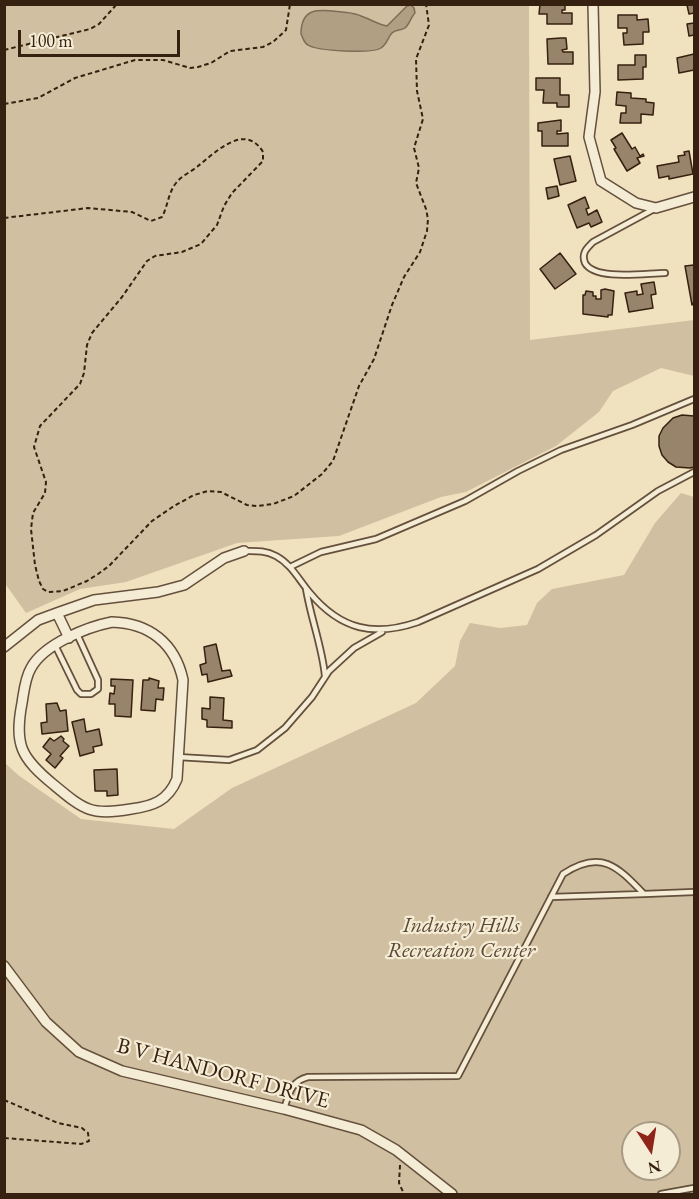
<!DOCTYPE html>
<html>
<head>
<meta charset="utf-8">
<style>
	body { margin:0 }
	#map { position:relative; width:699px; height:1199px; overflow:hidden; background:#f0e1bf; font-family:"EB Garamond",serif }
	canvas { display:block }
	.frame { position:absolute; inset:0; border:6px solid #362010; pointer-events:none }
	.north { position:absolute; left:621px; top:1121px; width:60px; height:60px; box-sizing:border-box; background:#f5ecd5; border:2px solid #a99a86; border-radius:50%; rotate:168deg; font-size:16px; font-weight:700; line-height:24px; text-align:center; color:#362010 }
	.north::after { content:''; display:block; margin:auto; width:21px; height:27px; background:#8f2418; clip-path:polygon(50% 0,100% 100%,50% 72%,0 100%) }
	.scale { position:absolute; left:18px; top:30px; width:162px; height:27px; box-sizing:border-box; border:3px solid #362010; border-top:0; padding-left:8px; font-size:18px; line-height:21px; white-space:nowrap; color:#362010; -webkit-text-stroke:4px #f5ecd5; paint-order:stroke }
</style>
</head>
<body>
<div id="map">
<canvas width="699" height="1199"></canvas>
<div class="frame"></div>
<div class="north">N</div>
<div class="scale">100 m</div>
</div>
<script>
const context = document.querySelector('canvas').getContext('2d');
context.lineJoin = 'round';
function fillPath(path, color) {
  context.fillStyle = color;
  context.fill(path, 'evenodd');
}
function stroke(path, color, width, dash) {
  context.strokeStyle = color;
  context.lineWidth = width;
  context.lineCap = dash ? 'butt' : 'round';
  context.setLineDash(dash || []);
  context.stroke(path);
}
function label(font, color, halo, rows, align = 'center') {
  context.font = font + ' "EB Garamond",serif';
  context.lineWidth = 4.5;
  context.setLineDash([]);
  context.textBaseline = 'middle';
  context.strokeStyle = halo;
  context.fillStyle = color;
  for (const [text, x, y, turn = 0] of rows) {
    context.save();
    context.translate(x, y);
    context.rotate((+turn || 0) * Math.PI / 180);
    context.textAlign = isNaN(turn) ? turn : align;
    if (halo) context.strokeText(text, 0, 0);
    context.fillText(text, 0, 0);
    context.restore();
  }
}
fillPath(new Path2D(`
	M4,5H529L530,340L694,320V376L661,368L613,391L599,412L556,446L466,492L441,497L339,536L237,543L126,582L80,589L26,613L4,582Z
	M681,493L694,497V1194H5V763L18,775L81,819L174,829L232,788L416,703L455,666L460,641L470,623L500,628L527,625L537,603L552,589L624,575L655,523ZM633,1133H669V1169H633Z`), '#d0c0a1');
const water = new Path2D(`
	M411,5L414,8L415,13C411,17 409,25 405,28C401,31 396,29 392,33C388,37 387,44 381,48C372,54 317,51 308,45C304,43 303,38 301,34C301,5 322,10 342,12C349,13 355,13 361,16C370,19 377,24 387,26L407,6Z`);
fillPath(water, '#b19f84');
stroke(water, '#806c56', 1.5);
const building = new Path2D(`
	M540,4H565V10H562V13H572V24H547V14H539Z
	M679,4H694V13L689,14L687,5Z
	M618,15H637V20L648,19L649,32H643V44L624,45L623,33H627V28H618Z
	M694,23V35L689,36L687,24Z
	M561,38H566L567,49L562,50L563,52H573V64H548L547,39Z
	M694,54V70L679,73L677,58Z
	M635,55H646V67H643V79L618,80V65H635Z
	M536,78H560V95H569V107H557V103H543L544,90H536Z
	M617,92L631,93V98L646,99V102L654,103L653,115L641,114V123H620L621,113H626V106L616,105Z
	M561,120V131H557V134L568,133V146H542V131H538V123Z
	M622,133L632,149L635,147L640,156L643,154L644,156L637,158L640,163L627,171L614,149L616,148L611,140Z
	M689,151L693,174L669,179V176L659,178L657,166L679,162L678,156L685,155L684,152Z
	M570,156L576,181L560,185L554,159Z
	M557,186L559,196L548,199L546,188Z
	M585,197L589,208L586,209L588,215L597,210L602,222L591,227L589,223L577,228L568,205Z
	M560,253L576,274L555,289L540,269Z
	M694,265V302L692,305L685,266Z
	M654,282L656,294L651,295L653,308L629,312L625,293L637,291V295L643,294L641,284Z
	M605,289L614,291L612,315H608V317L583,314V295H585L586,291L593,292V296H596V299H601V290Z
	M682,415L694,416V467L690,468L676,467L668,462L662,455L659,446V436L663,428L673,418Z
	M216,644L222,671L230,670L232,676L208,682L207,674L202,675L200,665L206,663L204,647Z
	M149,678L159,681L158,688H164L163,700L156,699L155,711L141,710L143,680H149Z
	M111,679L133,680L131,717L115,716V704H109L110,693L114,694L115,686H111Z
	M210,697L224,698L223,720L232,721V728L207,727V720L202,719V708L210,709Z
	M57,703L60,711L66,710L68,731L42,734L41,723L47,722L46,704Z
	M84,719L86,732L99,729L102,745L93,747L94,752L80,756L72,722Z
	M61,736L64,739L63,741L69,746L60,756L63,758L55,768L46,760L51,754L43,747L50,738L54,741Z
	M117,769L118,795L107,796V791H95L94,770Z`);
fillPath(building, '#97846b');
stroke(building, '#362010', 1.5);
const service = new Path2D(`
	M656,208L593,242C587,248 581,253 585,263C595,281 646,273 665,273
	M244,551C255,551 265,550 276,556C291,564 299,580 310,593C341,630 374,637 418,622L538,569L596,535L658,491L694,472
	M290,567L321,552L376,539L465,501L518,471L561,450L632,425L694,399
	M306,589C311,619 322,646 325,676
	M55,645L77,690L81,694H91L98,689V680L77,634
	M178,757L229,760L257,750L285,728L312,697L329,671L354,648L382,632
	M551,897L644,894
	M284,1109C289,1094 291,1081 308,1077L458,1076L563,874C601,849 617,866 644,894L694,892
	M661,1194L694,1188`);
const minor = new Path2D(`
	M593,4L595,92L589,137L601,181L636,203L656,208L694,197
	M57,613L69,638
	M112,622C149,623 175,643 183,680L177,779C168,801 153,806 131,809C91,816 84,810 54,785C21,758 14,745 22,703C24,691 25,678 31,668C44,644 87,627 112,622Z
	M4,647L38,620L57,613L94,600L158,592L184,585L224,558L244,551
	M4,966L46,1022L79,1052L122,1071L284,1109L361,1130L396,1150L452,1194`);
stroke(service, '#64503c', 8);
stroke(minor, '#64503c', 12);
stroke(new Path2D(`
	M4,50L90,29L99,24L117,4
	M4,104L38,98L75,78L135,60H163L190,68L198,67L211,63L230,51L263,47L273,42L286,30L290,4
	M4,218L88,208L132,212L151,221L162,217C168,206 168,193 176,183C181,176 191,172 198,166C216,152 245,122 263,152V161L232,193L224,206L217,225L201,244L182,252L155,256L147,261L122,297L92,333L87,345L84,373L80,384L40,426L34,447L46,482L45,493L33,513L31,529L35,565L39,581L43,589L48,592L63,591L87,581L98,574L109,566L152,521L174,506L194,495L208,491L221,492L247,505L257,506L273,504L294,496L322,474L333,461L359,386L374,359L392,305L404,277L420,252L427,231L428,219L426,209L416,183L419,168L414,148L423,119L417,91L416,59L429,25L426,4
	M4,1100L58,1123L82,1128L88,1133L89,1141L81,1144L4,1138
	M400,1165L399,1183L404,1194`), '#362010', 2, [4.5, 3]);
stroke(service, '#f5ecd5', 4.5);
stroke(minor, '#f5ecd5', 9);
label('italic 22px', '#5c4834', '#f5ecd5', [
	["Industry Hills",461,926],
	["Recreation Center",461,951]
]);
label('22px', '#362010', '#f5ecd5', [
	["B V HANDORF DRIVE",223,1074,15]
]);
</script>
</body>
</html>
